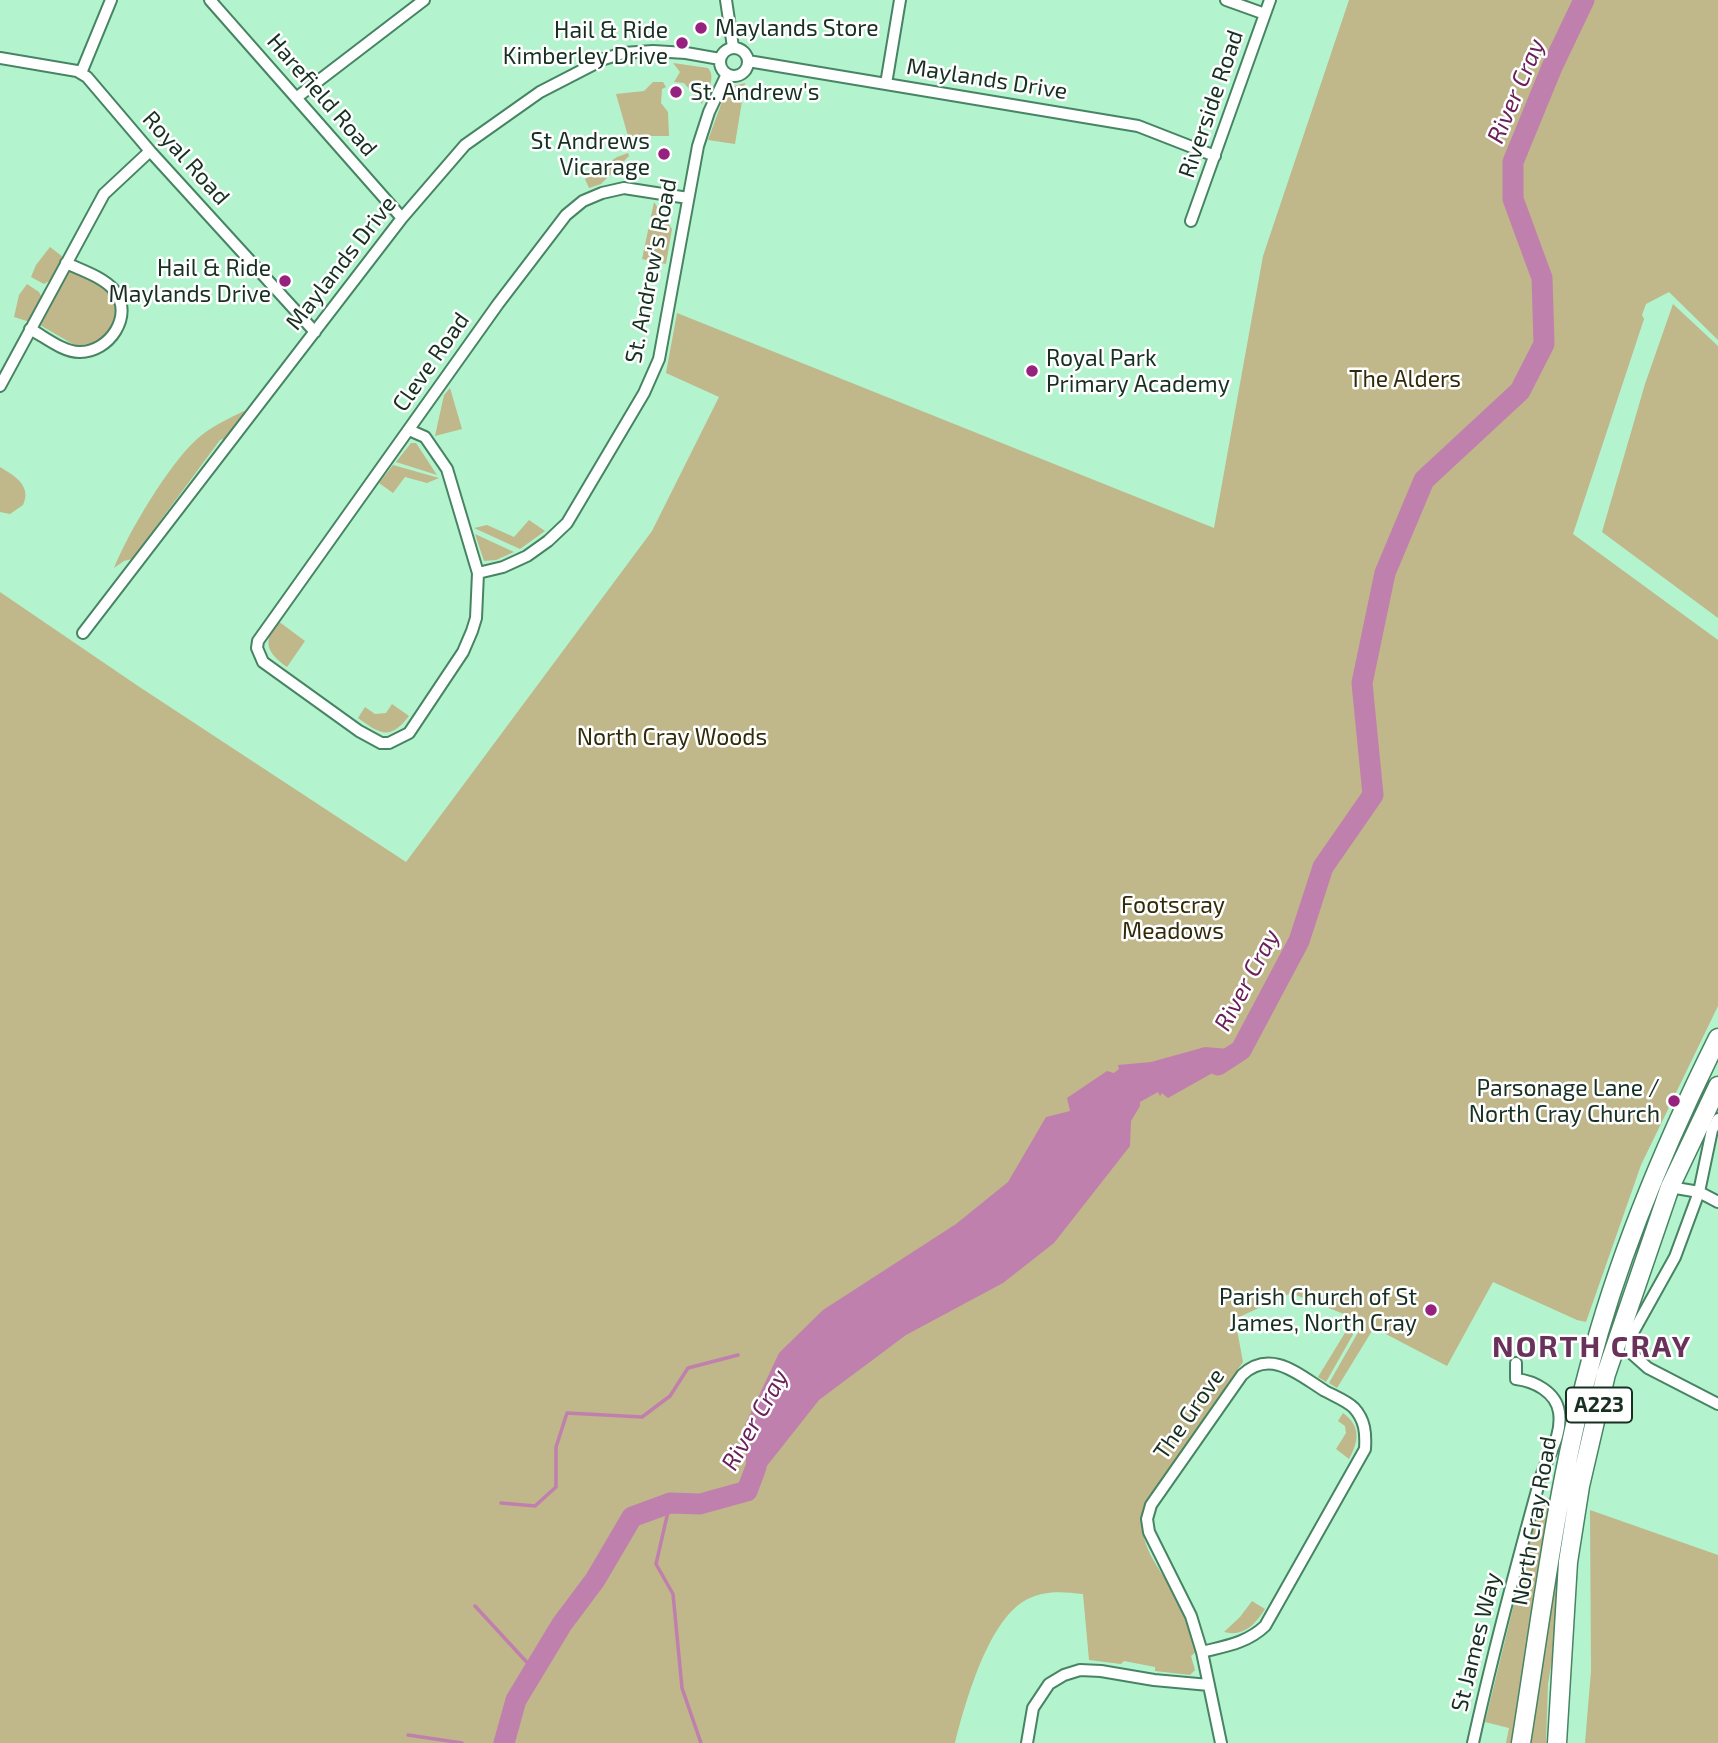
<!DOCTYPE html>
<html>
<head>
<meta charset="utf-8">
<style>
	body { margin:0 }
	canvas { display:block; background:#b3f3cd }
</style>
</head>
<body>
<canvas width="1718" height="1743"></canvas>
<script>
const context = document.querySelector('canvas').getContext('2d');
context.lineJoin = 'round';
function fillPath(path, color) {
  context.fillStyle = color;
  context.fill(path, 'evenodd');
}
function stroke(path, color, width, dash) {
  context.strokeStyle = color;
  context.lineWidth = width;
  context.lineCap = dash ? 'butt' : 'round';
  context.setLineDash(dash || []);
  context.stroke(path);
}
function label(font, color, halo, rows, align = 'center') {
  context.font = font + ' "Exo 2",sans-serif';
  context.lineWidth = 5;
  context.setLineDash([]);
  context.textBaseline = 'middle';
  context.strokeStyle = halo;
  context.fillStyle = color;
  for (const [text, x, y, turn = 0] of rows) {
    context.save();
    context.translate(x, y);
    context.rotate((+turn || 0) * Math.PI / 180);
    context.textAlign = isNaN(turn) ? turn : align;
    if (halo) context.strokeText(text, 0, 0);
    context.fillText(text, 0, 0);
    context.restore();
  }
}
fillPath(new Path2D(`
	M1349,0H1718V340L1669,292L1646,304L1642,315L1644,319L1573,534L1718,640V1006L1641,1165L1586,1322L1577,1320L1493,1282L1447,1366L1380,1331L1379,1328L1375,1326L1337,1388L1329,1383L1364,1322L1357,1320L1359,1324L1326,1382L1318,1377L1354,1318L1291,1293L1235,1319L1243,1362L1145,1503C1133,1546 1162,1568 1180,1604C1188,1619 1191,1637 1196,1652L1191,1656L1195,1670L1190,1675L1155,1671V1667L1124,1661L1121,1664L1089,1660L1083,1594C1065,1592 1047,1590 1030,1598C989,1615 965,1704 955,1743H0V592L138,686L406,862L652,531L719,397L666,373L677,313L1214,528L1263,256Z
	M673,63L708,68C717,78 706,93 702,104L684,83L674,82L680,72Z
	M653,82H663L666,87L662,89L661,103L668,112L669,136H628L616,94L644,91Z
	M745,83L735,144L708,140L727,88Z
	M628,153L629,156L601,184L589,188L585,179L617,157Z
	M654,202L672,229L666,264L642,259Z
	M50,247L63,257L51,280L44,284L31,277L36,265Z
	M69,269C106,282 137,305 100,342L76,346L40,325L39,321Z
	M27,284L39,292L42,298L30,322L14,317L19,295Z
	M1673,304L1718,346V618L1602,532L1645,384Z
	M450,388L462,429L435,436L444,395Z
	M244,411L245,412L226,438L220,440L132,559L124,561L114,568C128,533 169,464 197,439C210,427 228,419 244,411Z
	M411,443H416L437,475L396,462Z
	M393,465L439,478L427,483L405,477L393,493L379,483Z
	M0,467C15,476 32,486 23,505L10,514L0,512Z
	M529,520L545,531L520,549L474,528L487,525L514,537Z
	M475,534L514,552L496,560L484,561Z
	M278,621L305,641L287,667C267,653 262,642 278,621Z
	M392,704L409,716C390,741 380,734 358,718L365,707L375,714L386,713Z
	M1597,1363L1602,1364L1548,1684L1546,1743H1528L1568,1485Z
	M1343,1413C1361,1426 1359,1441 1349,1459L1336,1449L1346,1433L1345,1426L1338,1421Z
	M1545,1497L1552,1499L1512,1743H1506L1509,1728L1485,1722L1539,1502Z
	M1590,1510L1718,1555V1743H1585L1591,1671Z
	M1252,1601L1265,1609C1255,1625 1243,1637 1224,1632L1240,1617Z`), '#c0b78a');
fillPath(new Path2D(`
	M1205,1047L1241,1050L1232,1062L1168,1098L1162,1093L1160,1096L1158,1092L1140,1102V1106L1131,1121L1130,1146L1054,1243L1003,1283L906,1335L819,1400L747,1491L745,1425L779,1353L823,1310L956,1224L1008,1182L1046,1117L1070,1111L1067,1098L1107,1071L1114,1073L1119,1069L1118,1065L1151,1062Z`), '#c080ad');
stroke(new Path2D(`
	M501,1503L535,1506L556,1487V1447L567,1413L642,1417L670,1396L688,1368L738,1355
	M670,1503L656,1564L673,1594L682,1688L701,1743
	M475,1606L534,1670
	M408,1735L462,1743`), '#c080ad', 3.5);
stroke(new Path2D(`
	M1218,1065L1241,1050L1299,941L1323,867L1373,795L1362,683L1385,573L1424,480L1520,391L1544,344L1542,278L1513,199V162L1552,67L1584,0
	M504,1743L516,1700L562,1624L595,1580L632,1517L670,1503L700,1504L747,1491L756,1467`), '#c080ad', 21);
const minor = new Path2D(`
	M210,0L402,218
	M726,0L733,47
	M1226,0L1265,14
	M720 62a14 14 0 1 1 28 0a14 14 0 1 1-28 0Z
	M0,58L77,71L87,77L150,151L315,332
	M748,61L1138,126L1215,156
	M81,73L111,0
	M886,84L900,0
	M296,98L424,0
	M1191,221L1270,0
	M30,329C45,337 63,352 79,352C109,353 135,315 114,290C103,277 81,270 66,263
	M0,386L104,194L150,151
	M409,430L425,437L447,469L478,573L476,618L472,631L463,652L409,733L389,743H381L359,731L263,662L257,648L258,641L498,304L566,215L583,201L602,193L624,188L688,198
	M478,573L503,567L527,556L548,541L567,523L644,393L659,359L698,146L709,112L727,74
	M83,633L402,218L465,145L540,92L604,59L623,53L653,51L686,53L720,59
	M1718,1119L1712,1130L1699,1192L1675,1257L1631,1336L1630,1352L1648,1368L1718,1404
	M1670,1187L1699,1192L1718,1202
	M1202,1652C1226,1646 1247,1643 1265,1626L1365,1449C1366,1433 1365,1420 1354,1408C1347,1401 1334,1396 1325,1391C1299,1375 1271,1348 1242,1375L1151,1505L1147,1519L1149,1532L1191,1616L1202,1652L1221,1743
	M1027,1743L1033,1708L1049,1684L1064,1675L1080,1670L1101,1671L1154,1680L1209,1685
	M1473,1743C1492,1656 1515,1570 1539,1483C1545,1459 1563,1438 1559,1412C1556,1392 1534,1381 1516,1379V1363`);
const primary = new Path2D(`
	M1521,1743C1541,1618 1556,1491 1589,1368C1619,1253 1665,1144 1718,1038
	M1557,1743L1568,1562L1580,1486L1606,1374L1670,1187L1718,1086`);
stroke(minor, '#478463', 14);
stroke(primary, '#478463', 21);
stroke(minor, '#fff', 10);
stroke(primary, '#fff', 18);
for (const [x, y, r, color] of [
	[701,28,7,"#96217e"],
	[682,43,7,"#96217e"],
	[676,92,7,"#96217e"],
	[664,154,7,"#96217e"],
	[285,281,7,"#96217e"],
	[1032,371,7,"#96217e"],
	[1674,1101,7,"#96217e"],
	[1431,1310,7,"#96217e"]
]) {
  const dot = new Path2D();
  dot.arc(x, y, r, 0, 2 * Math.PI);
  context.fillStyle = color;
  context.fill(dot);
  stroke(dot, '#fff', 2.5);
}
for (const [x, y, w] of [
	[1599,1405,66]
]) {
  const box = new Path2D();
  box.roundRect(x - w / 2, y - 17.5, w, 35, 5);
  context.fillStyle = '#fff';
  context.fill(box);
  stroke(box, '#173022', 2);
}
label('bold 21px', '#173022', null, [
	["A223",1599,1405]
]);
label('23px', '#173022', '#fff', [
	["Maylands Store",715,28,"left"],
	["Hail & Ride",668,30],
	["Kimberley Drive",668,56],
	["St. Andrew's",690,92,"left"],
	["St Andrews",650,141],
	["Vicarage",650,167],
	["Hail & Ride",271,268],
	["Maylands Drive",271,294],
	["Royal Park",1046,358,"left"],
	["Primary Academy",1046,384,"left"],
	["Parsonage Lane /",1660,1088],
	["North Cray Church",1660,1114],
	["Parish Church of St",1417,1297],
	["James, North Cray",1417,1323]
], 'right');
label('23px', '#173022', '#fff', [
	["Maylands Drive",987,79,9],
	["Harefield Road",322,95,49],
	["Riverside Road",1211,104,-71],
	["Royal Road",186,158,48],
	["Maylands Drive",341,263,-52],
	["St. Andrew's Road",651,271,-79],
	["Cleve Road",431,362,-55],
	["The Grove",1189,1414,-55],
	["North Cray Road",1534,1521,-80],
	["St James Way",1476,1642,-76]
]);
label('23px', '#322b09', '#fff', [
	["The Alders",1405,379],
	["North Cray Woods",672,737],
	["Footscray",1173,905],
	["Meadows",1173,931]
]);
label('italic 24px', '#6b205a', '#fff', [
	["River Cray",1516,91,-67],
	["River Cray",1247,980,-62],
	["River Cray",755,1420,-61]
]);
context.letterSpacing = '2px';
label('bold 30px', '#6a315b', '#fff', [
	["NORTH CRAY",1592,1347]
]);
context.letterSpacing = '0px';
</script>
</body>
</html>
